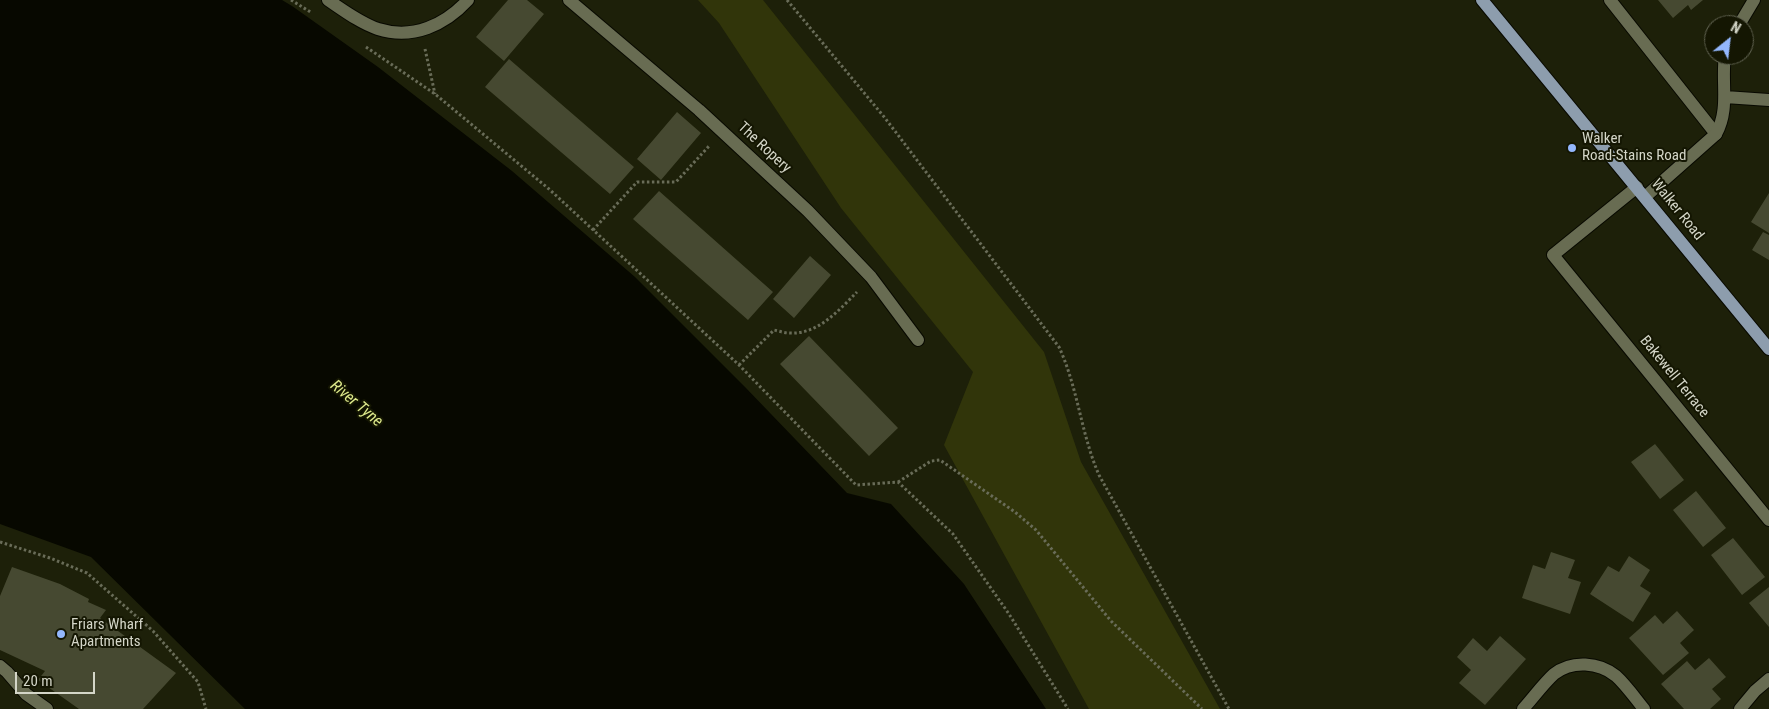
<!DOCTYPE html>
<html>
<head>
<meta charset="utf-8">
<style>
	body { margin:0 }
	#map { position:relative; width:1769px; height:709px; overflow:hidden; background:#1d2009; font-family:"Roboto Condensed",sans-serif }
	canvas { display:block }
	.north { position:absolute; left:1704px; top:15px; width:50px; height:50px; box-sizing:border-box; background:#141602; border:1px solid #616351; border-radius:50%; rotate:29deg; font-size:14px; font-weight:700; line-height:20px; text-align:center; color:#d4d6c8 }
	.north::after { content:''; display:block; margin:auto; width:18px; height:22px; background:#93b7fd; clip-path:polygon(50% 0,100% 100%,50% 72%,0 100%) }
	.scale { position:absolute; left:15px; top:672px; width:80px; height:22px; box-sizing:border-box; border:2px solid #d4d6c8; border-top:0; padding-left:6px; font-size:15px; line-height:18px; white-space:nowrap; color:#d4d6c8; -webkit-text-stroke:4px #141602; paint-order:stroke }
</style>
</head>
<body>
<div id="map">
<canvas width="1769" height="709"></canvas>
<div class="north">N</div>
<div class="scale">20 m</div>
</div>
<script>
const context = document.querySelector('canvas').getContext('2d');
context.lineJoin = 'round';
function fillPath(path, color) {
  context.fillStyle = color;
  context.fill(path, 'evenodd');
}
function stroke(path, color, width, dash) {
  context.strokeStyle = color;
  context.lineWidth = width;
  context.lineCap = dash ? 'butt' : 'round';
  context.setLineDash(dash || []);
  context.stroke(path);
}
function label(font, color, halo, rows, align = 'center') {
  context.font = font + ' "Roboto Condensed",sans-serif';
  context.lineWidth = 4;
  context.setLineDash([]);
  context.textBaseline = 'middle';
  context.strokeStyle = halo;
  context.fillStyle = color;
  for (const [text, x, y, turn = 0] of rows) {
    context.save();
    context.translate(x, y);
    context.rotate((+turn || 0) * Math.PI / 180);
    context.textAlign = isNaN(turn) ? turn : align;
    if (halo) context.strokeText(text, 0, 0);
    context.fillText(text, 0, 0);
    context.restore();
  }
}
fillPath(new Path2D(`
	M698,0H763L1044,352L1081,462L1220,709H1089L944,445L973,372L841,208L719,23Z`), '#31350a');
fillPath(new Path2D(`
	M0,0H282L292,6L378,67L512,171L635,277L745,387L847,493L891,504L964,584L1046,709H245L91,557L0,524Z`), '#070800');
fillPath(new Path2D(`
	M508,0H527L544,14L504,61L476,37Z
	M1658,0H1703L1691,10L1688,5L1673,18Z
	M509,59L634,167L610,194L485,87Z
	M677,112L701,133L661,180L637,159Z
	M659,191L773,292L748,320L633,219Z
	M1769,193V233L1751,222Z
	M1763,232L1769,235V260L1752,250Z
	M810,256L831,275L794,318L773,299Z
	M809,336L898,428L869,456L780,364Z
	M1655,444L1684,480L1660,499L1631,462Z
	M1696,491L1726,528L1703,547L1673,510Z
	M1733,538L1765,577L1742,595L1711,555Z
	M1551,552L1575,560L1568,578L1581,582L1570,614L1522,598L1533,565L1545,569Z
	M1629,556L1650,570L1640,586L1651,593L1633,622L1590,594L1608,566L1619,572Z
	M12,567L60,584L89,599L88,602L106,610L100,618L176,673L143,709H79L38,680L45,671L0,650V596Z
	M1769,587V627L1749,603Z
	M1677,611L1694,630L1680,643L1689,653L1663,675L1629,638L1655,615L1663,624Z
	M1500,636L1526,659L1485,705L1459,683L1471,670L1457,657L1473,638L1487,651Z
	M1709,658L1726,677L1712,689L1721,699L1710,709H1684L1661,684L1687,661L1695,670Z`), '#464931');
const lane = new Path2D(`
	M1610,0L1716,134`);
const street = new Path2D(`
	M328,0C343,10 360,23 378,29C413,40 445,25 468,0
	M569,0L699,110L808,211L871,277L918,340
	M1739,25L1754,0
	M1725,97L1769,100
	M1637,187L1553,255L1769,520
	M1645,197L1716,134C1730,109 1721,82 1725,55
	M0,666L7,672L26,694L47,709
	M1523,709C1533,698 1543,684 1554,674C1572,660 1599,662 1616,676C1626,685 1635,698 1644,709
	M1740,709L1755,691L1769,679`);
const primary = new Path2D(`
	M1482,0L1769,349`);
stroke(lane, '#080900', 14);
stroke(street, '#080900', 14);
stroke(primary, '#080900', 14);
stroke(new Path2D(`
	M291,0L312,13
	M787,0L885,118L1059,347C1078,388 1081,434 1099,475L1229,709
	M366,47L435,94L549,189L739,365L856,485L898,482L953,534L1009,614L1068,709
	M425,49L435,94
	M593,230L637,182H676L710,145
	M739,365L774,330C779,331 784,333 789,333C818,335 839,310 857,292
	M898,482L931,461L940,460L1015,512L1036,530L1111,621L1202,709
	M0,542L50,558L87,573L153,631L198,682L206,709`), '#696c58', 3, [2.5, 2.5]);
stroke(lane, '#686c52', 12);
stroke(street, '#686c52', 12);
stroke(primary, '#8d9dad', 12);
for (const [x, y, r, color] of [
	[1572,148,5,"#93b7fd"],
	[61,634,5,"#93b7fd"]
]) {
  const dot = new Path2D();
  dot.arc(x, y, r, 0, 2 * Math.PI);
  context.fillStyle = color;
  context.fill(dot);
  stroke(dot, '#141602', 2);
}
label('15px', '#d4d6c8', '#141602', [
	["Walker",1582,139],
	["Road-Stains Road",1582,156],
	["Friars Wharf",71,625],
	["Apartments",71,642]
], 'left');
label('15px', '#d4d6c8', '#141602', [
	["The Ropery",764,148,43],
	["Walker Road",1677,210,51],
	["Bakewell Terrace",1674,377,51]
]);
label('italic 16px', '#deea8c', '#141602', [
	["River Tyne",356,404,40]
]);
</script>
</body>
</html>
